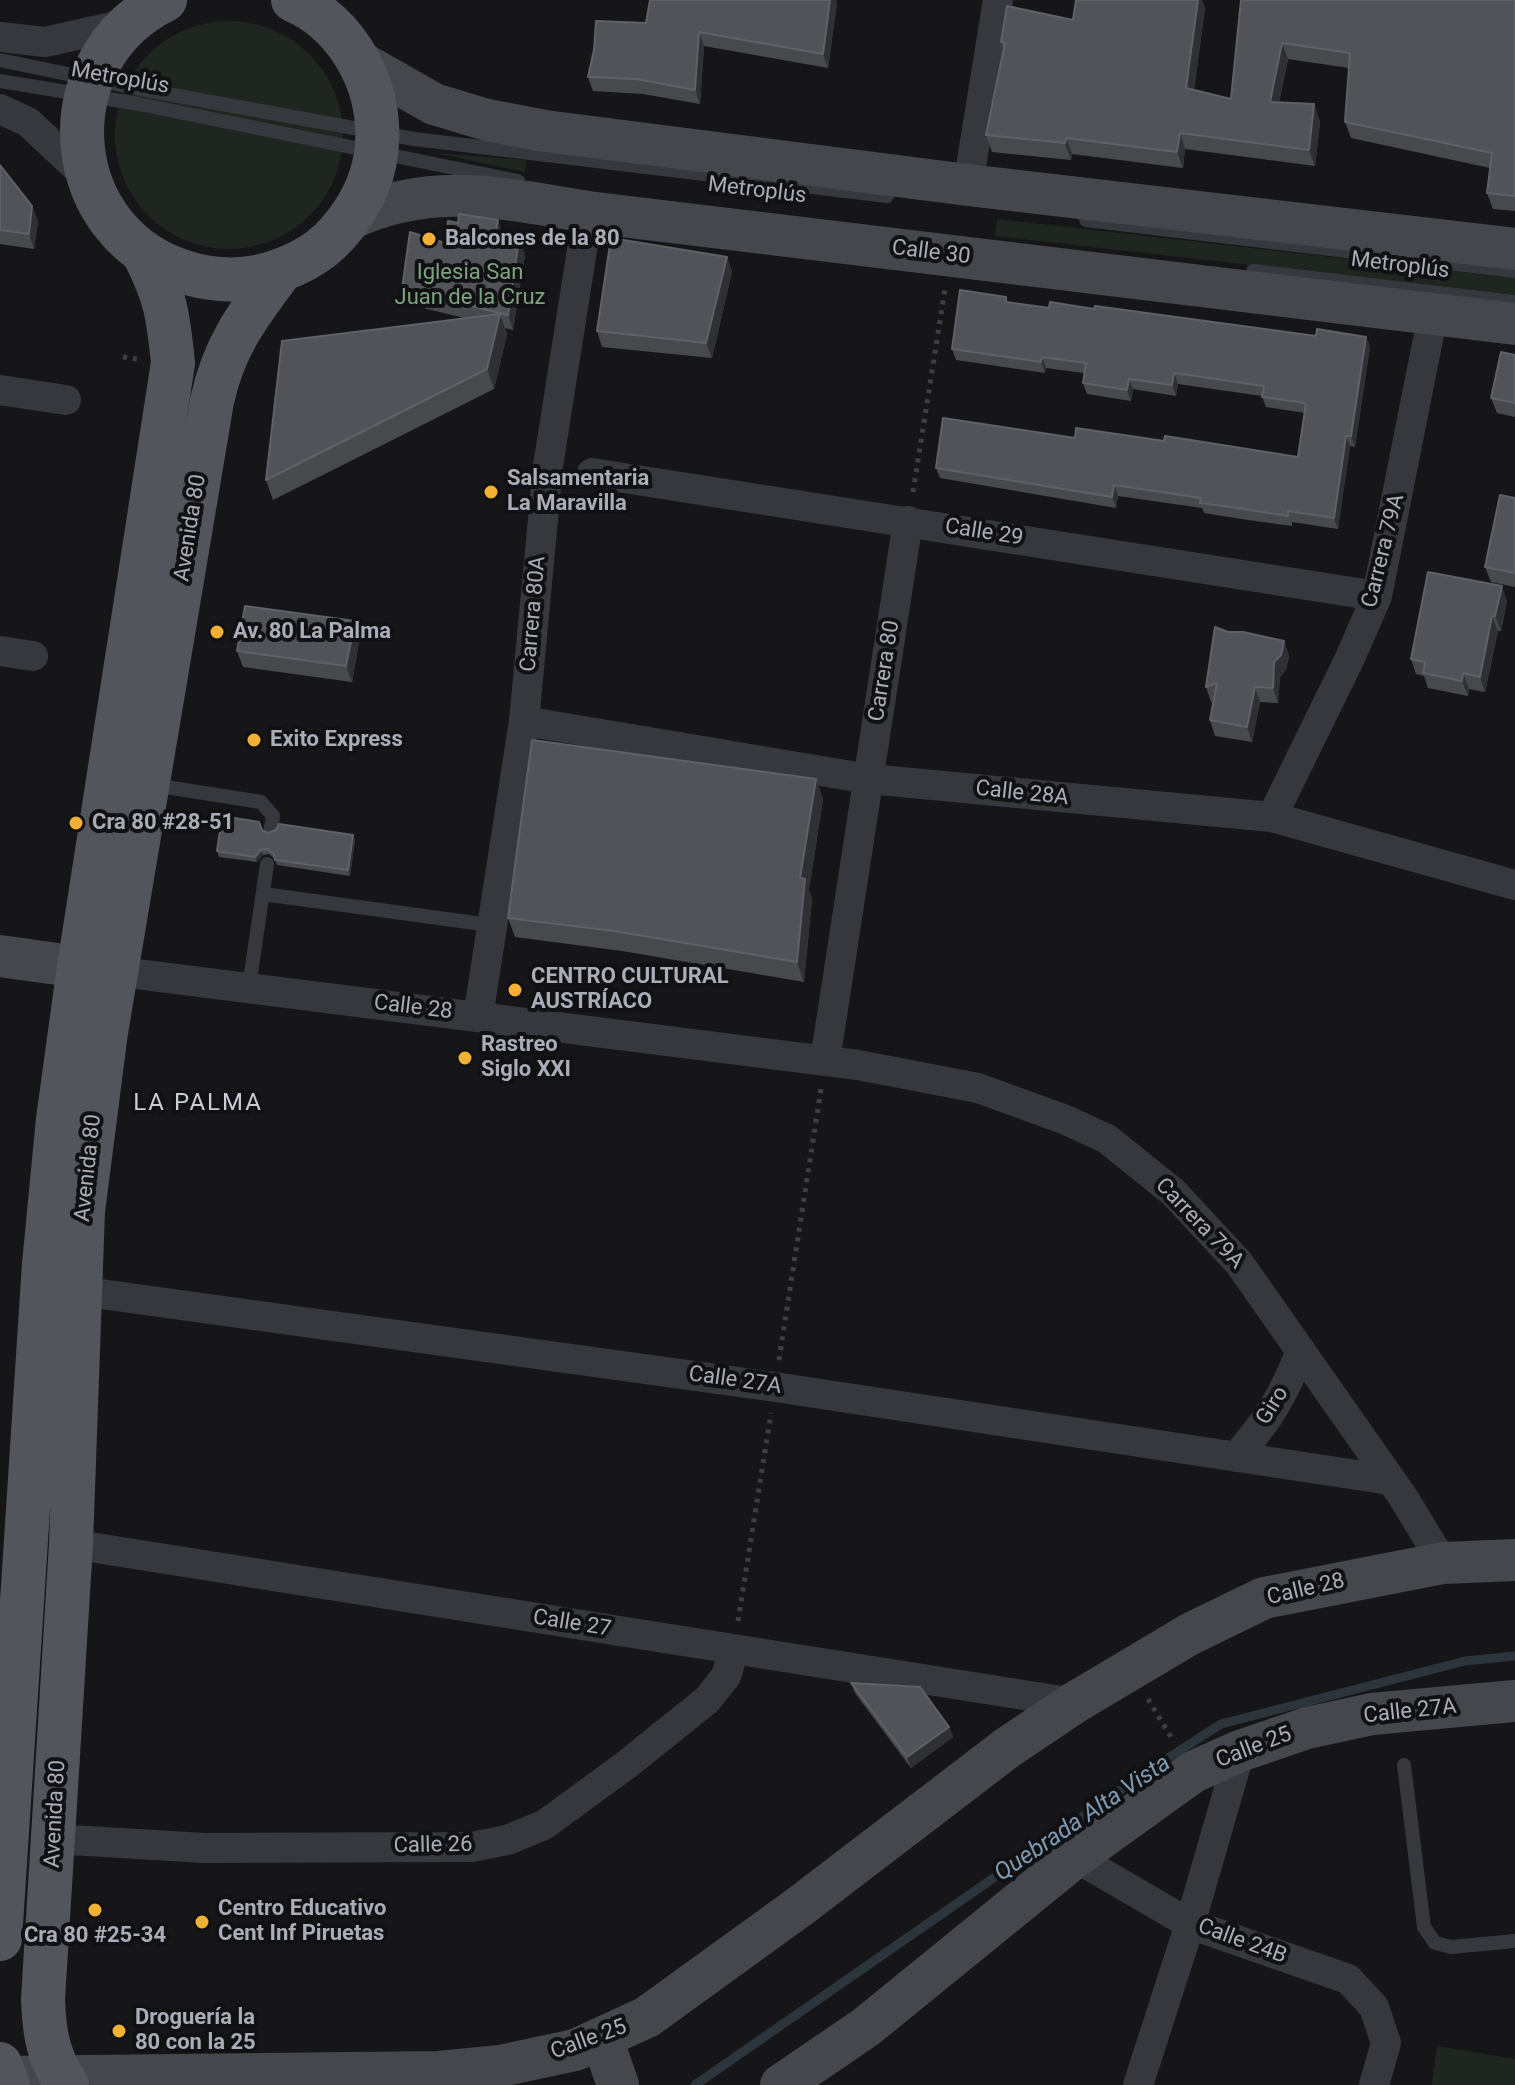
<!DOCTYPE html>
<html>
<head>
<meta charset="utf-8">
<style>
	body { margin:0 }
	canvas { display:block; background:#161618 }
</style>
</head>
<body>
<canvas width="1515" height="2085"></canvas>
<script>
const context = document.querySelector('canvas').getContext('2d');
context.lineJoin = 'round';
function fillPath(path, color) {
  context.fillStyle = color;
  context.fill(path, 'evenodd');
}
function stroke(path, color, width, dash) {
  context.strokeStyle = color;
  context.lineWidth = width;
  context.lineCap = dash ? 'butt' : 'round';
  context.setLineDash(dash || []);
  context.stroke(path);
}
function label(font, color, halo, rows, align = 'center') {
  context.font = font + ' Roboto,sans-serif';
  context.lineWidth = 8;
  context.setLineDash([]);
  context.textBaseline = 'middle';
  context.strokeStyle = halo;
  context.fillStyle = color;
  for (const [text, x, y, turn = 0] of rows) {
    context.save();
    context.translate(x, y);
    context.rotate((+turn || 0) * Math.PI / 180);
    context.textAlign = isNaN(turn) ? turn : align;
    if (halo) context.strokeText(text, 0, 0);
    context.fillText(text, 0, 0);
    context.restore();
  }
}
fillPath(new Path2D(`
	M115 135a114 114 0 1 1 228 0a114 114 0 1 1-228 0Z
	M435,153L526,160L525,172Z
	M997,219L1515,278V295L995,236Z
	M1437,2046L1515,2059V2085H1432Z`), '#1e261f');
stroke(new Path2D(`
	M695,2085L1148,1771L1221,1724L1465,1661L1515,1656`), '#2c353c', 9);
stroke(new Path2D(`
	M123,357L137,359
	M913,492L945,289
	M779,1360L821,1089
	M738,1621L771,1413
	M1148,1699L1174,1742`), '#3d3f44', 5, [4, 6]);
stroke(new Path2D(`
	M0,60L140,89L414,139L887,196
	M0,81L139,104L518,181
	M1086,220L1515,271
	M1253,271L1515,302
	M153,785L261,802L273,816L271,828
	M263,894L490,925
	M249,987L267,864
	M1404,1765L1424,1927L1435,1943L1451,1947L1515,1941`), '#37383d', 14);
stroke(new Path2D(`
	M0,37L45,42L130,23
	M0,109L28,122L89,179
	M968,185L998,0
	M0,390L66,400
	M592,473L1377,596
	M0,651L33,656
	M524,721L869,779L1272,817L1515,885
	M1272,817L1350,658L1377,596L1433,314
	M97,969L858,1065L978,1088L1066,1120L1107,1139L1173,1192L1239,1263L1403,1497L1443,1563
	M478,1017L524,721L548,466L588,212
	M825,1061L908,521
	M79,1291L775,1387L1390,1480
	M1236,1457C1269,1419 1282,1398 1301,1351
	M71,1544L1074,1703
	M54,1839L204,1848L472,1847L507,1840L544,1825L626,1765L707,1700L726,1676L734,1650
	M1075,1857L1190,1924L1348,1979L1374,2007L1386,2043L1374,2085
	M1138,2085L1190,1924L1240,1751`), '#37383d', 30);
stroke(new Path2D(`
	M360,62L434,104L487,120L545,131L968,185L1515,249
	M350,219C432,181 502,198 588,212L1515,324
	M0,956L79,967
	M602,2039L618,2085
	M0,2077L439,2072L500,2066L575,2050L647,2017L799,1907L1007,1748L1074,1703L1190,1634L1264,1598L1443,1563L1515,1560
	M781,2085L866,2027L1075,1857L1193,1772L1240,1751L1307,1728L1372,1714L1515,1701`), '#45474d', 42);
stroke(new Path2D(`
	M165,0C43,60 59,239 191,274C213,280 235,281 257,277C287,270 315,258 336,235C364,204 380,167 377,125C374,73 342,21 293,0
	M0,1939L44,1264L58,1119L79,967L173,363C168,314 166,297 143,252
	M0,2064L8,2085
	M67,2085C48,2058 44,2031 43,1999L71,1544L83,1211L106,1032L212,401C224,346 247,316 280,272`), '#53555c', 44);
fillPath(new Path2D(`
	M1076,0H1202L1205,8L1194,90L1231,99L1241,0H1515V211L1493,209L1487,193L1490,168L1351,138L1345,122L1349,68L1288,59L1279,103L1320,121L1315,166L1185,149L1183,168L1072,154L1071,160L992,152L986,135L1003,49L1001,42L1073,20Z
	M837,3L828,68L704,46L700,104L643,94L593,91L588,77L646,23Z
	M0,165L32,206L38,221L34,249L0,244Z
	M498,220L503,236L525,255L513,330L505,328L507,334L494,389L273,500L266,480L464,318L407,304L402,289L445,243L458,223Z
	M727,257L732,272L712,358L602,347L597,331Z
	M1008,302L1049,308L1094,309L1316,336L1366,337L1370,347L1355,447L1350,446L1338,529L1292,522V526L1248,520L1204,513L1202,508L1118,496L1116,508L940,478L936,468L1075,438L1164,441L1298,457L1305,413L1266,407L1262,396L1178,384L1176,396L1133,389L1131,401L1087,394L1083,383L1084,373L1046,368L1045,373L956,360L952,349Z
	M1515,355V417L1497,413L1491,398Z
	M1515,498V587L1491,582L1485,567Z
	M1507,601L1501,631H1498L1485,692L1469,689L1468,696L1428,688L1424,676L1416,674L1411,659Z
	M1228,632L1284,641L1289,656L1286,670L1280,677L1278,703L1260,702L1252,742L1215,736L1210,720L1214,701L1211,702L1206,687Z
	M360,637L352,682L243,667L237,651Z
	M816,779L823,799L809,890L812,899L804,982L622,951L515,937L508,918Z
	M262,830L268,833L353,835L355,840L350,876L277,865L275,859L269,854L263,855L257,862L219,857L217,851Z
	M851,1683L949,1727L953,1737L911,1768L855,1693Z`), '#47494d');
fillPath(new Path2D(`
	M830,0H836L837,3L828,68L823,54Z
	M1198,0H1202L1205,8L1192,104L1186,88Z
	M699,32L704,46L700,104L695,90Z
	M1282,43L1288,59L1276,118L1270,102Z
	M1314,104L1320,121L1315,166L1309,150Z
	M1180,133L1185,149L1183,168L1177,152Z
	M1066,138L1072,154L1071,160L1065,143Z
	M32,206L38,221L34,249L29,234Z
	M498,220L503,235L501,250L495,235Z
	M519,239L525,255L513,330L508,315Z
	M727,257L732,272L712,358L706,343Z
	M500,314L507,334L494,389L487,369Z
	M1366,337L1370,347L1355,447L1351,436Z
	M1042,357L1046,368L1045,373L1041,362Z
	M1174,373L1178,384L1176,396L1172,385Z
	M1129,379L1133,389L1131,401L1127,390Z
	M1346,436L1350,446L1338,529L1334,518Z
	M1114,485L1118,496L1116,508L1112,497Z
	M1502,586L1507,601L1501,631L1495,616Z
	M1492,616L1498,631L1485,692L1480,677Z
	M355,621L360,637L352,682L346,666Z
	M1284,641L1289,656L1286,670L1280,677L1278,703L1273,688L1274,662Z
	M1463,673L1469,689L1468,696L1462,681Z
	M1255,687L1260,702L1252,742L1247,727Z
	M816,779L823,799L809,890L812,899L804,982L797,962L800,878Z
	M353,835L355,840L350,876L348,870Z
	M261,850L263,855L257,862L255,857Z
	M949,1727L953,1737L911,1768L907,1757Z`), '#2f3033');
const building = new Path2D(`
	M650,0H830L823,54L699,32L695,90L637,79L588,77L594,50L596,21L646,23Z
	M1076,0H1198L1186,88L1231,99L1241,0H1515V196L1487,193L1492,153L1345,122L1350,53L1282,43L1270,102L1314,104L1309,150L1180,133L1177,152L1066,138L1065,143L986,135L1005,43L1001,42L1007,6L1073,20Z
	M0,165L32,206L29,234L0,230Z
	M459,214L498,220L495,235L519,239L508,315L402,289L410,232L445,243L448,221L458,223Z
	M611,238L727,257L706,343L597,331Z
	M960,290L1006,297V302L1049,308L1050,302L1094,309L1095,306L1316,336L1317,329L1366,337L1351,436H1346L1334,518L1288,511V516L1244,509L1200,503L1201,498L1114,485L1112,497L936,468L943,418L1075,438L1076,428L1164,441L1165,436L1298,457L1306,403L1262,397L1264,386L1174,373L1172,385L1129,379L1127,390L1083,383L1086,363L1042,357L1041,362L952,349Z
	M500,314L487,369L266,480L282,341Z
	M1501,352L1515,355V403L1491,398Z
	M1500,495L1515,498V573L1485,567Z
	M1428,572L1502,586L1495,616H1492L1480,677L1463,673L1462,681L1423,673L1425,662L1411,659Z
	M245,606L355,621L346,666L237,651Z
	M1215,627L1228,632H1243L1284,641L1281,655L1274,662L1273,688L1255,687L1247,727L1210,720L1217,683L1206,687Z
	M532,740L816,779L800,878L805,879L797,962L614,931L508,918Z
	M222,816L259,822L262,830L268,833L276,830L279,824L353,835L348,870L275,860L274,854L267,849L261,850L255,857L217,851Z
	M851,1683L920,1687L949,1727L907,1757Z`);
fillPath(building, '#525359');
stroke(building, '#5f6168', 2);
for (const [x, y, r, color] of [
	[429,239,8,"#f2b134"],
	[491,492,8,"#f2b134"],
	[217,632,8,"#f2b134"],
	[254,740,8,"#f2b134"],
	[76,823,8,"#f2b134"],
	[515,990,8,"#f2b134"],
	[465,1058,8,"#f2b134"],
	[95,1910,8,"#f2b134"],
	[202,1922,8,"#f2b134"],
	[119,2031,8,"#f2b134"]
]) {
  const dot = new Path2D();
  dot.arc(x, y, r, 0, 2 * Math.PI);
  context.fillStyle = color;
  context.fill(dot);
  stroke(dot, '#111113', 3);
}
label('22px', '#a8adb8', '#111113', [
	["Metroplús",120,79,10],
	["Metroplús",757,191,7],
	["Calle 30",931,253,7],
	["Metroplús",1400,266,7],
	["Avenida 80",191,528,-81],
	["Calle 29",984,533,9],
	["Carrera 79A",1384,551,-76],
	["Carrera 80A",534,614,-85],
	["Carrera 80",885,671,-81],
	["Calle 28A",1022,794,6],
	["Calle 28",413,1008,7],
	["Avenida 80",89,1168,-84],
	["Carrera 79A",1199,1224,46],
	["Calle 27A",735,1381,8],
	["Giro",1273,1406,-58],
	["Calle 28",1306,1590,-13],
	["Calle 27",572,1624,9],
	["Calle 27A",1410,1712,-6],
	["Calle 25",1254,1748,-21],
	["Avenida 80",56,1814,-87],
	["Calle 26",433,1846,-1],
	["Calle 24B",1242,1942,20],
	["Calle 25",589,2040,-20]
]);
label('bold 22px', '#a8adb8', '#111113', [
	["Balcones de la 80",445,239],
	["Salsamentaria",507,479],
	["La Maravilla",507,504],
	["Av. 80 La Palma",233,632],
	["Exito Express",270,740],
	["Cra 80 #28-51",92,823],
	["CENTRO CULTURAL",531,977],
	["AUSTRÍACO",531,1002],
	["Rastreo",481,1045],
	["Siglo XXI",481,1070],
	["Centro Educativo",218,1909],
	["Cent Inf Piruetas",218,1934],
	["Cra 80 #25-34",95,1936,"center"],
	["Droguería la",135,2018],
	["80 con la 25",135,2043]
], 'left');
label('22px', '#7fa381', '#111113', [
	["Iglesia San",470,273],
	["Juan de la Cruz",470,298]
]);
context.letterSpacing = '2px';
label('24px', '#c9ccd4', '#111113', [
	["LA PALMA",198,1104]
]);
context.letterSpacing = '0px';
label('italic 24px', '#7f9bb3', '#111113', [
	["Quebrada Alta Vista",1083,1819,-34]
]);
</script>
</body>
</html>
